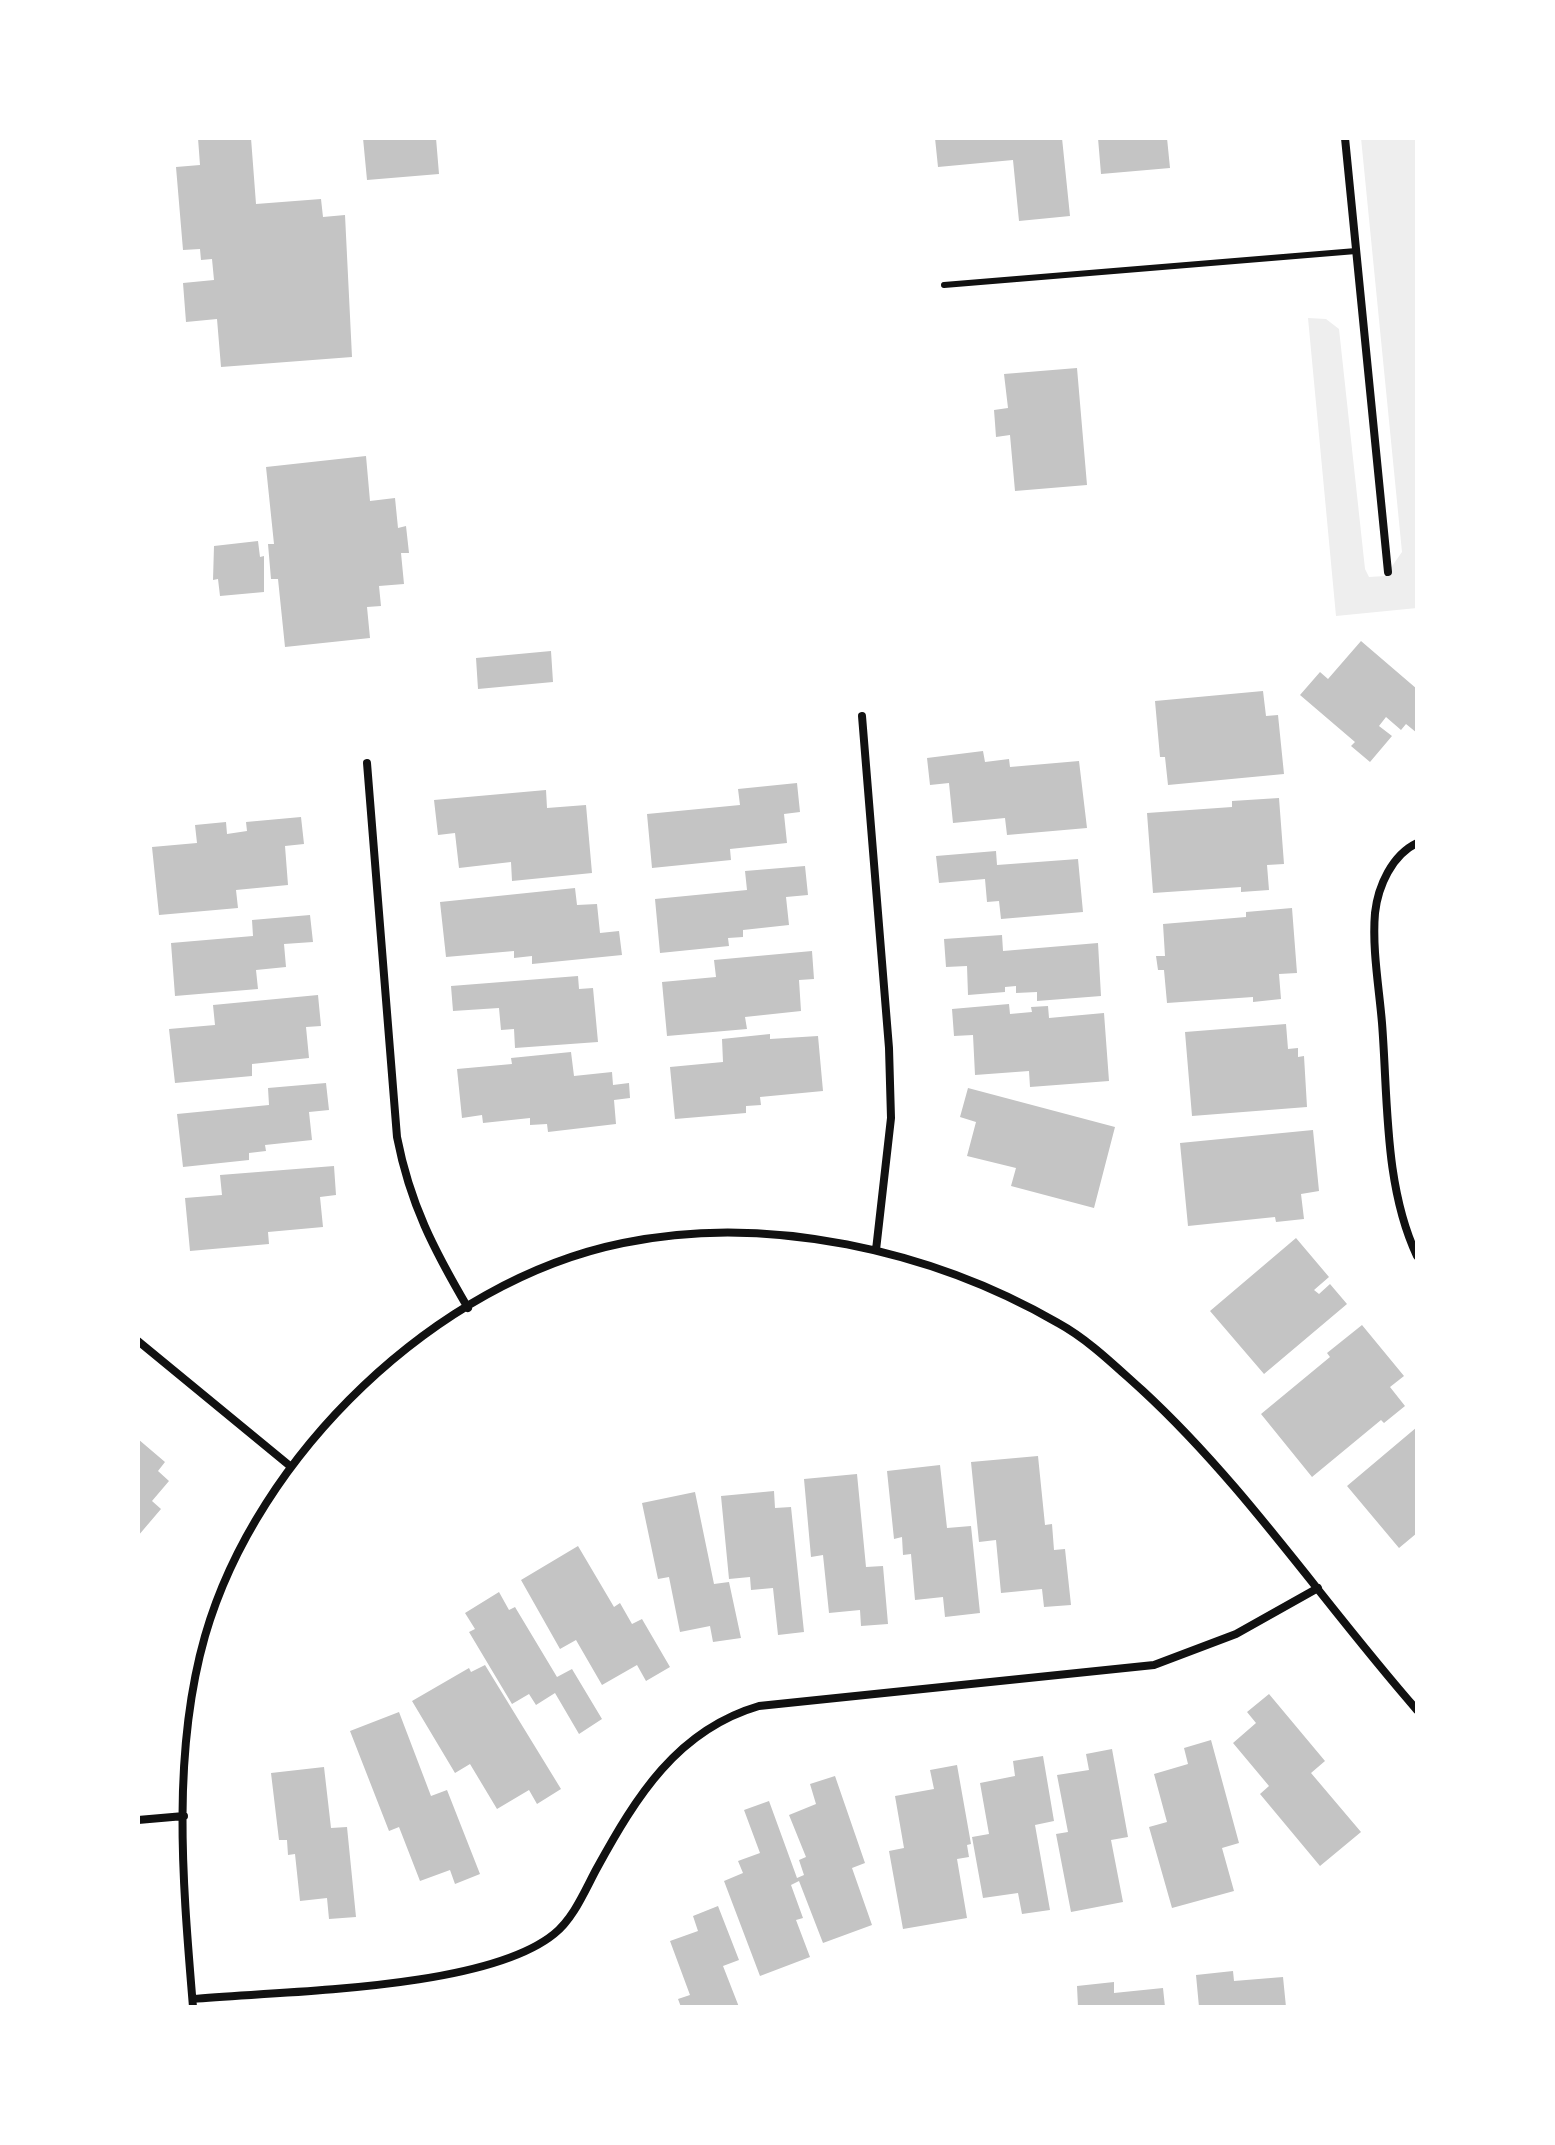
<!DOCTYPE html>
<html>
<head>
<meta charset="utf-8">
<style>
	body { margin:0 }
	#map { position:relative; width:1555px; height:2145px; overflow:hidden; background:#fff; font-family:"DejaVu Sans",sans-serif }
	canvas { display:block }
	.frame { position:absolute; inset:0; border:140px solid #fff; pointer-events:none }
</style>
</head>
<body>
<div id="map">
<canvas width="1555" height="2145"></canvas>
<div class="frame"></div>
</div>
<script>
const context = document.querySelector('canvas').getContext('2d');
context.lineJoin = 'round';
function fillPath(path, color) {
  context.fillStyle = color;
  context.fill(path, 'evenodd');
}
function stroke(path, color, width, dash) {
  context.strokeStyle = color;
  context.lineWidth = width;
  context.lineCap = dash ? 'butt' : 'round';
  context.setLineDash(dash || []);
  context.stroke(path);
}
fillPath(new Path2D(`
	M1361,138H1417V608L1336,616L1308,318L1326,319L1339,329L1365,569L1369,577L1385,576L1402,552Z`), '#eee');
fillPath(new Path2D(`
	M198,138H251L256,204L321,199L323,217L345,215L352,357L221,367L217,319L186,322L183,283L214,280L212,259L201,260L200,249L183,250L176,167L200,165Z
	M363,138H436L439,174L367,180Z
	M935,138H1062L1070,216L1019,221L1013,160L938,167Z
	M1098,138H1167L1170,168L1101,174Z
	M1077,368L1087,485L1015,491L1010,435L996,437L995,423L994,410L1008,408L1004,374Z
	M366,456L370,501L395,498L398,528L406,526L409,553H401L404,584L379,586L381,606L367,607L370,638L285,647L278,579H271L268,544H274L266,467Z
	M258,541L260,557L264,556V592L220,596L218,579L213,580L214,546Z
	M1361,641L1417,689V733L1406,724L1401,730L1386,717L1379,726L1392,736L1370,762L1351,746L1355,742L1300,695L1320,672L1328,679Z
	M551,651L553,682L478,689L476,658Z
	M1263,691L1266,716L1278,715L1284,774L1168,785L1165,757H1160L1155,701Z
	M983,751L985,762L1009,759L1010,767L1079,761L1087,828L1007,835L1005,818L953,823L949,783L930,785L927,758Z
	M797,783L800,812L784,814L787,843L730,849L731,860L652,868L647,814L740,805L738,789Z
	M546,790L547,808L586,805L592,873L512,881L511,862L459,868L455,833L438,835L434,800Z
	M1279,798L1284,864L1267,865L1269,890L1241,892V887L1153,893L1147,813L1232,807V801Z
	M301,817L304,844L285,846L288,885L236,890L238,908L159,915L152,847L197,843L195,825L226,822L227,834L247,831L246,822Z
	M996,851L997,865L1078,859L1083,912L1001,919L999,901L987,902L985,879L939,883L936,856Z
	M805,866L808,895L786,897L789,925L743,930V937L728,938L729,946L660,953L655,899L747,890L745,871Z
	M575,888L577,905L597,904L600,933L619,931L622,955L532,964V956L514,958V951L446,957L440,902Z
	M1292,908L1297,973L1279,974L1281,999L1253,1002V997L1167,1003L1164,970H1158L1156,956H1165L1163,924L1246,917V912Z
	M310,915L313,942L284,944L286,967L256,970L258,989L175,996L171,943L253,936L252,920Z
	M1002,935L1003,951L1098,943L1101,996L1037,1001V992L1016,993V986L1005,987V992L968,995L967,966L946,967L944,939Z
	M812,951L814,979L799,980L801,1011L745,1017L747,1029L667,1036L662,982L716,977L714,960Z
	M578,976L579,989L593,988L598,1042L515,1048L514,1029L501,1030L499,1008L453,1011L451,986Z
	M318,995L321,1026L306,1027L309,1058L252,1064V1076L175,1083L169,1029L215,1025L213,1005Z
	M1009,1004L1010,1014L1032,1012L1031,1007L1048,1006L1049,1018L1104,1013L1109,1081L1030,1087L1029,1071L975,1075L973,1035L954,1036L952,1009Z
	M1286,1024L1288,1049L1298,1048V1057L1304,1056L1307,1107L1192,1116L1185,1032Z
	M770,1034V1039L818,1036L823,1091L760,1097L761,1105L746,1106V1113L675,1119L670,1067L723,1062L722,1039Z
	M571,1052L574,1076L612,1072L613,1085L629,1083L630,1098L614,1100L616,1124L548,1132L547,1124L530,1125V1118L483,1123L482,1115L462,1118L457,1069L512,1064L511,1058Z
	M326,1083L329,1110L309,1112L312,1140L265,1145L266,1151L249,1153V1160L183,1167L177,1114L269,1105L268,1088Z
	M968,1088L1115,1127L1094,1208L1011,1186L1016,1168L967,1156L976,1122L960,1117Z
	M1313,1130L1319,1191L1301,1194L1304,1219L1276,1222L1275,1217L1188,1226L1180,1143Z
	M334,1166L336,1195L320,1197L323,1227L268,1232L269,1244L190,1251L185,1198L222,1195L220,1175Z
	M1296,1238L1329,1277L1314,1290L1319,1294L1330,1284L1347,1304L1264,1374L1210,1311Z
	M1362,1325L1404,1376L1390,1387L1405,1406L1384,1423L1381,1420L1312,1477L1261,1414L1330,1357L1327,1353Z
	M1417,1427V1533L1399,1548L1347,1486Z
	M138,1439L165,1462L158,1471L169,1481L152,1501L161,1509L138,1536Z
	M1038,1456L1045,1525L1052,1524L1054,1550L1065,1549L1071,1605L1044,1607L1042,1589L1001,1593L996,1540L979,1542L971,1462Z
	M940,1465L947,1528L971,1526L980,1613L945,1617L943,1597L915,1600L911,1554L903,1555L902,1537L894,1539L887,1471Z
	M857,1474L866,1567L883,1566L888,1624L861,1626L860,1610L829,1613L823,1555L811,1557L804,1479Z
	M774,1491L775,1508L791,1507L804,1632L778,1635L773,1588L751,1590L750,1577L729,1579L721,1496Z
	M695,1492L714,1584L729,1582L741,1638L713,1642L710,1626L680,1632L669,1577L658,1579L642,1503Z
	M578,1546L614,1607L620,1603L632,1624L642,1619L670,1667L646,1681L637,1665L602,1685L576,1640L560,1649L521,1580Z
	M499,1592L509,1610L515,1607L557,1677L572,1669L602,1719L579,1734L555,1693L536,1705L529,1694L512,1704L469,1632L475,1629L465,1613Z
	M485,1665L561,1789L537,1804L529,1790L497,1809L470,1764L455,1773L412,1701L469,1668L471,1672Z
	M1269,1694L1325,1761L1311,1773L1361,1832L1320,1866L1260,1794L1269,1786L1233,1743L1256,1723L1247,1712Z
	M399,1712L431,1796L447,1790L480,1874L455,1884L450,1870L420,1881L399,1827L389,1831L350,1731Z
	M1211,1740L1239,1843L1222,1848L1234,1891L1172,1908L1149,1827L1167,1822L1154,1774L1188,1764L1184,1748Z
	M1112,1749L1128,1837L1111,1840L1123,1902L1071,1912L1056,1834L1068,1832L1057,1775L1089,1770L1086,1754Z
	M1043,1756L1054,1821L1035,1825L1050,1910L1022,1914L1018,1893L983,1898L972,1837L989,1834L980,1783L1015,1776L1013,1761Z
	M957,1765L971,1844L967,1845L969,1857L957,1859L967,1918L903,1929L889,1851L904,1848L895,1796L934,1789L930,1770Z
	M324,1767L331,1828L347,1827L356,1917L329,1919L327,1898L300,1901L295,1854L288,1855L287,1840H279L271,1773Z
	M835,1776L865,1863L852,1868L872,1925L823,1943L799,1881L791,1885L803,1918L796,1920L810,1957L760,1976L724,1881L743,1873L738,1861L760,1853L744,1810L769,1801L797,1878L804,1875L799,1860L806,1857L789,1815L816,1804L810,1784Z
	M718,1906L739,1960L723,1966L739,2007H681L678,1999L690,1995L670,1941L698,1931L693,1916Z
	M1233,1971L1234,1981L1283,1977L1286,2007H1199L1196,1975Z
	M1114,1982V1993L1163,1988L1165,2007H1078L1077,1986Z`), '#c4c4c4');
stroke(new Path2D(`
	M944,285L1356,251`), '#111', 6);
stroke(new Path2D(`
	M1345,138L1388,572
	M862,716L889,1048L891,1118L876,1250
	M367,763L397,1137C410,1204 434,1250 468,1308
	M1417,843C1392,855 1378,886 1375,913C1372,949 1379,987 1382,1023C1388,1099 1384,1186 1417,1256
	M138,1341L290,1466
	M138,1820L184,1816
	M193,1999C283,1991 485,1990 554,1934C574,1918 585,1890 597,1868C636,1797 677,1730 759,1706L1154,1665L1236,1634L1318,1588
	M193,2007C183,1886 171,1755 205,1636C257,1455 436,1281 623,1243C766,1213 932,1250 1058,1323C1089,1340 1115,1366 1142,1390C1245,1485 1324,1604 1417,1710`), '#111', 8);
</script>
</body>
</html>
